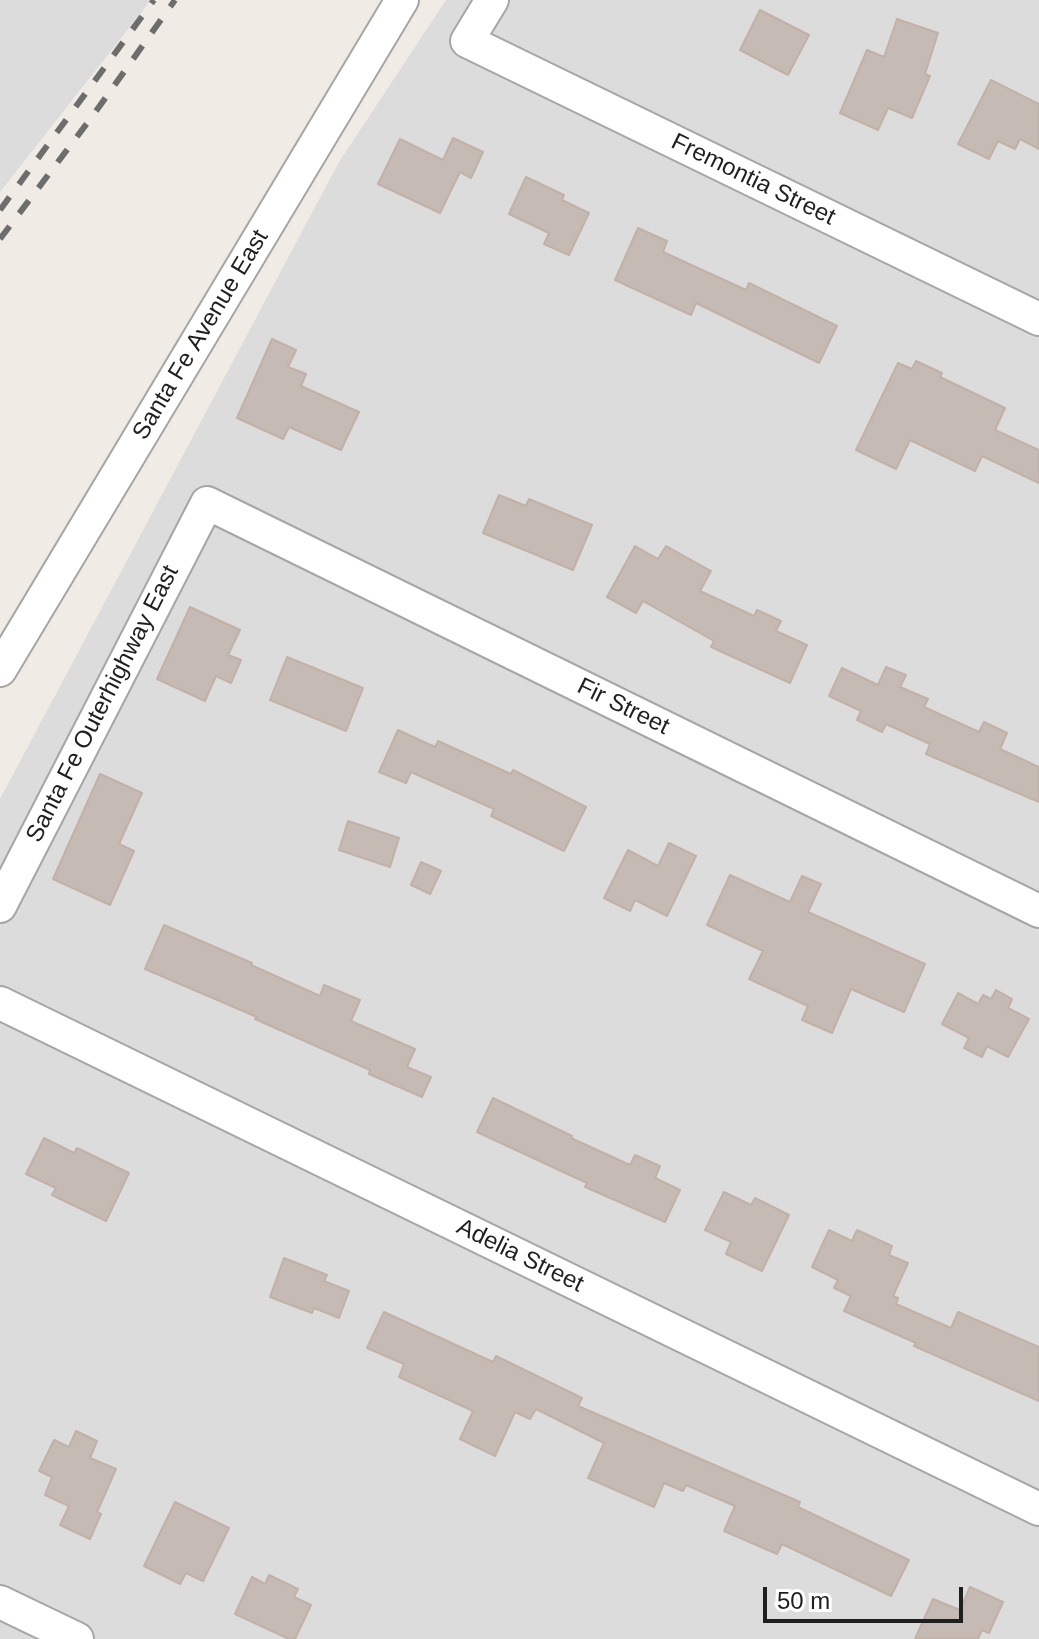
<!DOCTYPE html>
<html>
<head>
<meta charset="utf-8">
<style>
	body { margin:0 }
	#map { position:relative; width:1039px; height:1639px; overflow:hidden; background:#f0ece5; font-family:Arial,sans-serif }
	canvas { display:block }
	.scale { position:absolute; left:763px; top:1587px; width:200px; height:36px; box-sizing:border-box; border:4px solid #1f1f1f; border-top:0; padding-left:10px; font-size:24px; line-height:28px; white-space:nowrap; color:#1f1f1f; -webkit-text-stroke:6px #fff; paint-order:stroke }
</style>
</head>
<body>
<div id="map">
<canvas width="1039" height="1639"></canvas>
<div class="scale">50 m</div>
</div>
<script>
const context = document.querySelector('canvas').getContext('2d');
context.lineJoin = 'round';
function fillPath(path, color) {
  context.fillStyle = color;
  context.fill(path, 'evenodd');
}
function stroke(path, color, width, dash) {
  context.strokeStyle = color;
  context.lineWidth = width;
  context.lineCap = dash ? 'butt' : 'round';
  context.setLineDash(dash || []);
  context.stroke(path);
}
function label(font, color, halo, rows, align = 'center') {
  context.font = font + ' Arial,sans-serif';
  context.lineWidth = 8;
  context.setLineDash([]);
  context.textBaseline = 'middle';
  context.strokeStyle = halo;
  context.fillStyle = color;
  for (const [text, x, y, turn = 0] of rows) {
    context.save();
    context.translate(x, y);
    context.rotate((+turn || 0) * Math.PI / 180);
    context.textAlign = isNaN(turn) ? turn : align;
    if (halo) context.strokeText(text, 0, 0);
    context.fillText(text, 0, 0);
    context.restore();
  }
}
fillPath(new Path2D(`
	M0,0H151L0,192Z
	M446,0H1039V1639H0V799L339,162Z`), '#dddcdc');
const building = new Path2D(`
	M760,10L809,35L788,75L740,50Z
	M897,19L938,33L925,74L930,76L912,118L888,108L878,130L840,113L867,50L884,57Z
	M991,80L1039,104V149L1020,139L1015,149L998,141L989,159L958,144Z
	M453,138L483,152L471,178L460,172L440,213L378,184L400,139L443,160Z
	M526,177L564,195L562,200L589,213L569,255L544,244L549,233L509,214Z
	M638,228L667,241L663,252L746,290L749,283L837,326L819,363L696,303L691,315L615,280Z
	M272,339L296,350L288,367L306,374L301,386L359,412L341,450L289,427L283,439L237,418Z
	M916,361L942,373L940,377L1005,408L995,430L1039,450V483L982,456L975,471L910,440L896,469L856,450L898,363L912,369Z
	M499,495L526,506L529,499L592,525L573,570L483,533Z
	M635,546L658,559L666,546L711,571L700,591L754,616L757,610L781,621L776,631L807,645L790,683L711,647L714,641L643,601L636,613L607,597Z
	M190,607L240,630L228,655L241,660L231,683L216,676L205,701L157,679Z
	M287,657L363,688L346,731L270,700Z
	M886,667L906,675L900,687L928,699L924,707L979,732L984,722L1007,733L1000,749L1039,767V802L926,754L930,744L886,724L882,732L857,720L861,711L829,696L842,668L878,685Z
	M398,730L435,747L438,741L511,774L513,770L586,807L564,851L491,816L494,809L411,772L406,783L379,772Z
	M100,774L142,793L119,844L134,851L110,905L53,879Z
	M348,821L399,838L390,867L339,850Z
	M669,843L696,856L667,916L635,900L630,911L604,898L628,850L658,866Z
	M421,862L441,871L430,894L411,885Z
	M730,875L790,902L802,876L821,884L808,912L925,964L904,1012L851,989L832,1033L802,1020L808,1006L749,979L763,951L707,925Z
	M164,925L252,963L251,965L320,996L324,985L360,1000L351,1021L415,1049L407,1067L431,1077L422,1097L369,1074L370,1070L255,1019L257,1017L145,969Z
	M996,990L1012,999L1008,1008L1029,1019L1008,1057L987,1046L982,1057L964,1048L969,1038L942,1024L958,993L978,1004L983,995L991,999Z
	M493,1098L572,1136L571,1138L630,1165L635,1155L660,1166L655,1178L680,1190L665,1222L585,1187L587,1183L477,1132Z
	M44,1138L74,1153L77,1148L129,1173L106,1221L52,1195L56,1188L26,1174Z
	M724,1192L751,1205L755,1198L789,1215L762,1271L726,1254L731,1242L705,1230Z
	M829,1230L852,1241L857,1230L892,1246L889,1255L908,1263L893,1296L898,1298L896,1304L951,1328L958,1312L1039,1347V1401L914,1346L916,1343L844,1311L851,1296L834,1288L838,1280L812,1267Z
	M284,1258L327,1275L324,1281L349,1291L339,1318L314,1308L312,1313L270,1297Z
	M384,1312L493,1362L496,1356L582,1398L578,1406L800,1502L798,1507L909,1560L891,1596L782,1544L777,1554L724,1531L735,1506L686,1485L683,1491L664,1483L654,1507L588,1478L604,1443L536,1409L530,1419L515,1412L495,1456L460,1439L473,1411L399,1377L404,1364L367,1348Z
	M76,1431L97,1441L90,1458L116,1469L97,1512L101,1514L90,1539L60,1525L69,1506L45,1495L52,1477L39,1471L54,1440L69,1447Z
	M175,1502L229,1528L203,1581L186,1573L180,1584L144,1566Z
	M269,1575L298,1589L294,1597L311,1605L295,1639H289L235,1614L252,1577L265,1584Z
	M970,1587L1003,1602L989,1633L982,1630L978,1639H915L933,1599L960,1610Z`);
fillPath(building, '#c5bbb4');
stroke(building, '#c2b1a6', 2);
const minor = new Path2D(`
	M492,0L467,41L1039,319
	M0,670L402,0
	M0,906L207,503L1039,911
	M0,1003L1039,1509
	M0,1602L77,1639`);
stroke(minor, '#a6a6a6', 36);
stroke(minor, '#fff', 32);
stroke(new Path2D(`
	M0,210L154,0
	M0,239L94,114L175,0`), '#6d6d6d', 6, [16, 16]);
label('24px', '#1f1f1f', '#fff', [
	["Fremontia Street",753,180,26],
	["Santa Fe Avenue East",201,335,-59],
	["Santa Fe Outerhighway East",103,704,-63],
	["Fir Street",623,707,26],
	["Adelia Street",520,1256,26]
]);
</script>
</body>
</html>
